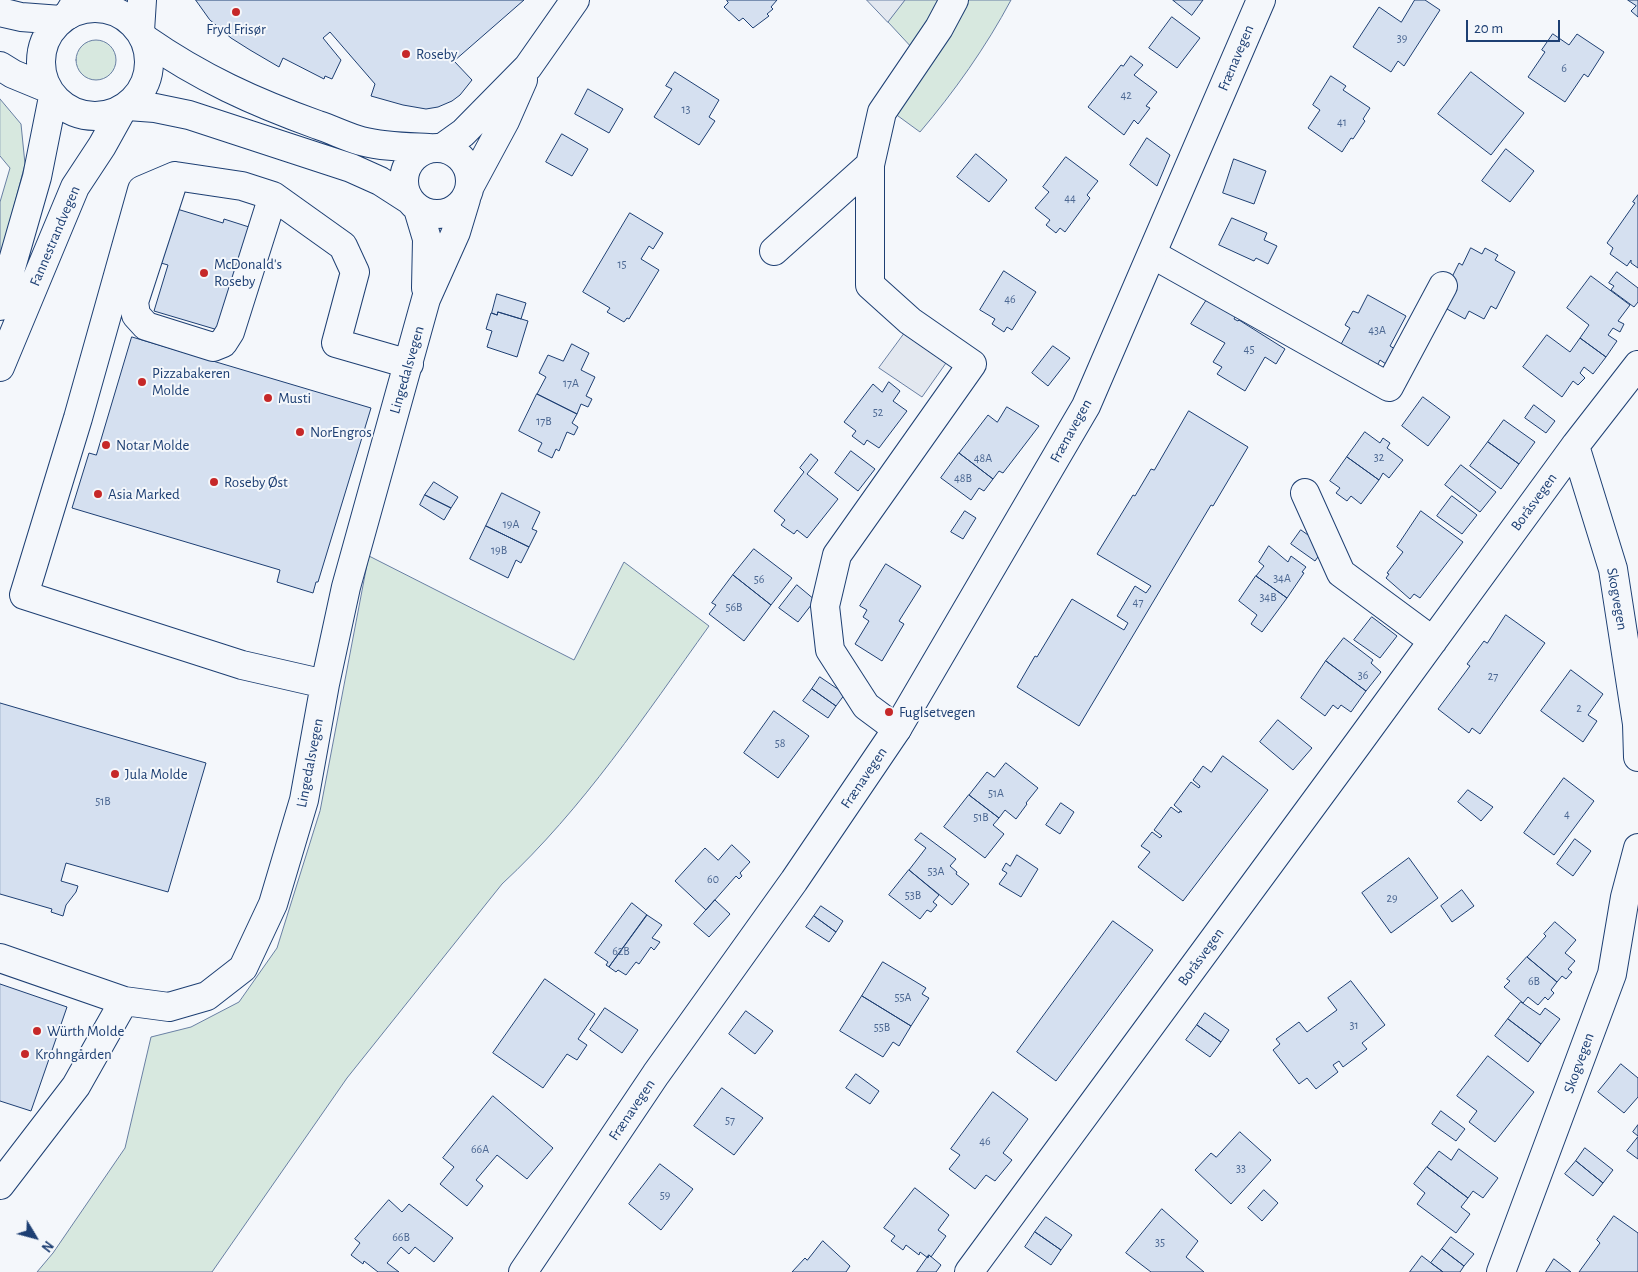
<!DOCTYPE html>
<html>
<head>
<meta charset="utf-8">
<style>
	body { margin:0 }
	#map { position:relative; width:1638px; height:1272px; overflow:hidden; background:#f4f7fb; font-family:"Alegreya Sans",sans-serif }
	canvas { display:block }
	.north { position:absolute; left:10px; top:1212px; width:50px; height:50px; -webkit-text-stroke:4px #f4f7fb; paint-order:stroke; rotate:127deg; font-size:14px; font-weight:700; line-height:20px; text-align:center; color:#1d3f73 }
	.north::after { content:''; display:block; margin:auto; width:18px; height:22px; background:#1d3f73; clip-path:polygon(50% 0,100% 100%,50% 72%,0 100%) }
	.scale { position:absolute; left:1466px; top:20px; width:94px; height:22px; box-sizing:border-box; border:2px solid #1d3f73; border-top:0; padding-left:6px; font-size:15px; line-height:18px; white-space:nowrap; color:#1d3f73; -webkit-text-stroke:4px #f4f7fb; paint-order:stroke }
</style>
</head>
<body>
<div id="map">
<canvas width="1638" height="1272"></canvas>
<div class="north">N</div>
<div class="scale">20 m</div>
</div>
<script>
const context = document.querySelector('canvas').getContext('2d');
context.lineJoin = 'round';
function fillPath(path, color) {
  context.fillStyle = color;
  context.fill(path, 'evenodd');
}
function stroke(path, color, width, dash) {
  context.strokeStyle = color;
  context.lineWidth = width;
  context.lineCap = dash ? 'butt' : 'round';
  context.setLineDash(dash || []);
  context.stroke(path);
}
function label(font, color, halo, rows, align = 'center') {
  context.font = font + ' "Alegreya Sans",sans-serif';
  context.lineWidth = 4;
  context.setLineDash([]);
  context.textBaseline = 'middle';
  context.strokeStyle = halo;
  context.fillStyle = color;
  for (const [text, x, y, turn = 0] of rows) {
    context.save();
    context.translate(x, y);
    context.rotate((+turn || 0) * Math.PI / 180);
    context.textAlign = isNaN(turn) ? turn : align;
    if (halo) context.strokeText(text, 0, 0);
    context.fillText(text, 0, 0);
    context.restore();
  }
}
const green = new Path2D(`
	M905,0H944L914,50L888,22Z
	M968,0H1011C986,47 954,92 920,132L894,113Z
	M76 60a20 20 0 1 1 40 0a20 20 0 1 1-40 0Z
	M0,99L21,124L25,164L0,260V202L10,168L0,156Z
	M369,556L574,660L624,562L709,626C645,715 583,809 502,884L347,1078L212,1272H37L53,1253L125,1148L151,1037L191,1027L239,1002L277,948L320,811Z`);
fillPath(green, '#d7e8df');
stroke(green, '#687fa3', 1);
const parking = new Path2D(`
	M867,0H905L888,22Z
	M904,334L946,363L922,397L879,368Z`);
fillPath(parking, '#e3e8f0');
stroke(parking, '#687fa3', 1);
const building = new Path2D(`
	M196,0H524L454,61L472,80L460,95L452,101L438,107L426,109L403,105L371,96L375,84L330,32L323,38L341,60L332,79L325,76L324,79L283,58L279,67L250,50L231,38L210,20Z
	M727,0H777L771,7L773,9L767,14L769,16L753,28L743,18L739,21L724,7L728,3Z
	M1173,0H1203L1192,15Z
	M1415,0H1425L1440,10L1404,66L1398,61L1391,72L1353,47L1379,7L1401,22Z
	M1628,0H1638V17L1631,11L1636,6Z
	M1172,17L1200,38L1177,68L1149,48Z
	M1553,34L1569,45L1577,34L1604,52L1588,77L1584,74L1565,102L1528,77L1545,52L1542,50Z
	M1131,56L1143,65L1134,75L1157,92L1146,106L1150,108L1138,124L1134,120L1124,135L1088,107L1121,65L1123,66Z
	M675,72L719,100L709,117L715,121L699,145L654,117L672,89L666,86Z
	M1471,72L1524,113L1491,155L1438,114Z
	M1331,76L1346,86L1343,90L1370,108L1363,119L1365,121L1353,139L1351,138L1342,152L1308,128L1320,110L1313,105Z
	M588,89L623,109L609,133L575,114Z
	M562,134L588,149L572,176L546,162Z
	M1147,138L1170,155L1157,186L1130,165Z
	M1506,149L1534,171L1510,202L1482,181Z
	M976,154L1007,180L989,202L957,177Z
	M1066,157L1098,181L1087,195L1090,198L1065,232L1060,228L1056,233L1046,225L1050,220L1035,208L1049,192L1043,187Z
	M1234,159L1266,171L1254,204L1223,193Z
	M1638,195V268L1631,263V260L1627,266L1610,254L1613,248L1607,243L1635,203L1633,202Z
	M177,209L223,223L224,219L249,227L218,330L154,311L168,265L161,263Z
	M630,213L663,233L653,249L649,246L641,259L659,270L629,319L627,318L624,322L607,312L610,308L583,292Z
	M1232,218L1267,233L1264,240L1277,246L1268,264L1256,258L1254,261L1219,245Z
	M1471,248L1482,254L1485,248L1498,255L1495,260L1515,272L1496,309L1491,306L1484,319L1469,311L1465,319L1447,309L1450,301V281L1459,263L1462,265Z
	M1004,271L1036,292L1012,330L1007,327L1004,332L992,324L995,319L980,310Z
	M1617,272L1638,288V302L1634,307L1611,290L1614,286L1609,283Z
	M1591,276L1630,305L1618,321L1624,324L1620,332L1613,328L1608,335L1617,341L1606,357L1580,338L1589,325L1567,308Z
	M497,294L526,303L521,319L498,312L497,315L492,313Z
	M1368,295L1406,316L1390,346L1395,349L1386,364L1380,360L1377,366L1340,346L1350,328L1345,325L1353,311L1358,313Z
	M1208,298L1236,315L1234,319L1238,321L1239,320L1285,349L1276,364L1265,357L1245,391L1217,374L1222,367L1213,362L1225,343L1191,324Z
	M498,312L528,321L517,357L487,347L492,331L486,329L491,313L497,315Z
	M1547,335L1570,352L1580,338L1606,357L1593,374L1584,367L1580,373L1585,378L1578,385L1573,381L1562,397L1523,367Z
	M132,337L371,408L318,582H316L313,593L277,582L280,570L72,508L89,453L96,455Z
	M572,344L589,353L581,370L595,377L586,396L592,399L588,407L581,404L577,414L537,394L546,377L539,373L548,355L563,361Z
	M1053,346L1070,358L1048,386L1032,373Z
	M889,382L900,391L893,401L907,411L879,448L867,440L864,445L852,436L856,431L844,422L873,384L882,392Z
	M537,394L577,414L572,423L578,427L574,435L567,432L559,451L556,449L552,458L538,451L542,443L519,431Z
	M1423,397L1450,417L1428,446L1402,426Z
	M1534,405L1555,421L1546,433L1525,418Z
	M1007,407L1039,426L1003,473L999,471L993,479L959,453L988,415L997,422Z
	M1189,411L1248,447L1213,506L1211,505L1079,726L1017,687L1035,656L1037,657L1072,599L1124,630L1128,623L1117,616L1135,586L1146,593L1151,586L1097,554L1133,495L1135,496L1151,469L1154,470Z
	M1504,420L1535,442L1519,464L1488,442Z
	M1365,432L1380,443L1383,438L1390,443L1387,448L1403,460L1389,478L1383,473L1379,480L1347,457Z
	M1488,442L1519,464L1501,489L1470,466Z
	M851,451L875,469L858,491L835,473Z
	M959,453L993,479L984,491L979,488L971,500L941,478Z
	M811,454L818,460L807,474L838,499L807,538L797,530L794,534L781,525L785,520L774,511L804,472L800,468Z
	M1347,457L1379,480L1361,504L1351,496L1347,501L1336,493L1340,488L1330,481Z
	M1461,465L1496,492L1480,512L1445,485Z
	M434,482L458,497L451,508L425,495Z
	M502,493L540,512L532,529L537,531L529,547L486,526Z
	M425,495L451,508L444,520L420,505Z
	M1452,496L1477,515L1462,534L1437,516Z
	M965,511L976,518L963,539L951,532Z
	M1421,511L1463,542L1420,598L1414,594L1410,599L1386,578L1389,574L1387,573L1403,552L1397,547Z
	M486,526L529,547L521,563L516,560L508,578L470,559Z
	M1301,530L1325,547L1315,561L1291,544Z
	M1269,546L1288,562L1291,556L1306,567L1302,572L1304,573L1287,598L1256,576L1264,566L1259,562Z
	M754,549L792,578L771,605L733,575Z
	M886,564L921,586L899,621L904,624L882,661L855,644L869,621L863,617L867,610L860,606Z
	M733,575L771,605L744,641L709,614L716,605L712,603Z
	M1256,576L1287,598L1262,632L1251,624L1257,615L1239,601Z
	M797,585L815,600L798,622L779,608Z
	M1506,615L1545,643L1480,734L1472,728L1469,733L1438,709L1470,666L1467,664L1484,641L1487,643Z
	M1372,617L1397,636L1380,658L1354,640Z
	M1344,638L1373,660L1371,663L1381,672L1366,691L1326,661Z
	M1326,661L1366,691L1351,712L1341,705L1338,709L1333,705L1325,716L1301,698Z
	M1571,670L1603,694L1588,715L1597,721L1583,742L1541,711Z
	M820,677L845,694L836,706L812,689Z
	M812,689L836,706L828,718L803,701Z
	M0,703L206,763L168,892L66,863L61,881L78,886L76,892L66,905L63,916L51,912L52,909L0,894Z
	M774,711L809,736L778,778L744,753Z
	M1278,720L1312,748L1293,770L1260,742Z
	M1223,756L1268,790L1183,901L1138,867L1150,852L1141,846L1152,832L1160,838L1162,836L1154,830L1171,807L1179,813L1180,811L1182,812L1174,805L1191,782L1199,788L1200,786L1193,780L1203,766L1211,772Z
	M1006,763L1038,788L1026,803L1027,804L1016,819L1005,810L999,818L969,795L987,772L994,777Z
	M1564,778L1594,801L1554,855L1524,833Z
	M1468,790L1493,807L1481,821L1458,802Z
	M969,795L999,818L993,825L1004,834L985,858L944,827Z
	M1061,803L1074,812L1060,834L1046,825Z
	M921,833L956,859L950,866L957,872L956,874L969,884L952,905L909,870L926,848L915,840Z
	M1575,839L1591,851L1573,876L1557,864Z
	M732,845L750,862L740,873L742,876L739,879L736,876L706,910L675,881L705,848L718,860Z
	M1017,855L1038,869L1021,897L999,884L1007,873L1002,870L1006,863L1010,866Z
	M1409,858L1438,898L1391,933L1362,893Z
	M909,870L939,895L933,902L937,905L931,912L927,910L920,919L889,895Z
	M1462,890L1474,906L1452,922L1441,906Z
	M715,900L730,914L709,937L694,924Z
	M632,903L647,915L609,967L606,965L608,962L595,953Z
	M821,906L843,921L836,932L814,916Z
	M647,915L662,925L652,938L660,942L654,950L651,947L639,964L636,962L626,975L618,970L616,972L609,967L611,964Z
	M814,916L836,932L829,942L806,927Z
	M1113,921L1153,950L1056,1081L1017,1052Z
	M1555,922L1576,940L1565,953L1575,961L1568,969L1572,972L1566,979L1562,976L1557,982L1527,957L1546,936L1544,934Z
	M1527,957L1557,982L1551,990L1554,993L1548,1000L1545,997L1538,1005L1528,997L1523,1003L1504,987L1510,981L1507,979Z
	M883,962L926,988L922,994L929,998L911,1026L862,996Z
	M545,979L595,1014L578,1039L587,1045L577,1060L567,1054L543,1088L493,1053Z
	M1351,981L1385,1025L1362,1043L1367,1049L1343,1067L1339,1061L1333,1065L1338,1072L1316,1089L1307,1078L1299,1084L1273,1050L1280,1044L1276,1039L1299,1022L1307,1032L1337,1010L1328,998Z
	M0,984L67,1007L31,1111L0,1101Z
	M862,996L911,1026L899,1046L893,1042L883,1057L840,1031Z
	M1521,1002L1540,1015L1545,1008L1560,1019L1541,1044L1508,1019Z
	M605,1008L638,1030L622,1053L590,1030Z
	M746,1011L773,1031L755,1054L729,1034Z
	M1205,1013L1229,1030L1221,1042L1197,1025Z
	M1508,1019L1541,1044L1528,1062L1495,1036Z
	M1197,1025L1221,1042L1210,1057L1186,1040Z
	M1488,1056L1534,1092L1495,1142L1469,1122L1477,1111L1457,1096Z
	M1621,1064L1638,1078V1097L1624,1113L1598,1092Z
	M856,1074L879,1091L870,1104L846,1088Z
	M722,1088L763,1118L734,1155L694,1126Z
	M993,1092L1028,1119L1003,1153L1012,1160L995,1181L986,1175L975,1189L949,1169L960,1155L951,1149Z
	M493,1096L553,1148L527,1179L497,1155L476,1180L483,1186L467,1206L440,1184L454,1167L443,1158Z
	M1441,1111L1465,1129L1456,1141L1432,1124Z
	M1638,1125V1136L1633,1132Z
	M1240,1132L1271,1160L1231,1204L1195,1170L1211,1153L1216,1157Z
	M1638,1137V1159L1627,1151Z
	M1585,1148L1613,1170L1603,1183L1576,1161Z
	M1459,1149L1498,1178L1483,1198L1473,1191L1468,1198L1427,1167L1439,1151L1451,1160Z
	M1576,1161L1603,1183L1593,1196L1565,1174Z
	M660,1164L693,1189L661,1230L629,1204Z
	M1427,1167L1468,1198L1461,1207L1470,1214L1456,1233L1417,1204L1425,1193L1414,1184Z
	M915,1188L949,1215L938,1230L946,1236L931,1257L929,1255L928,1258L920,1252L919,1255L906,1245L903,1250L891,1241L895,1236L884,1228Z
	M1264,1190L1278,1203L1262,1221L1248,1208Z
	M389,1200L402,1212L409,1204L453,1238L434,1262L415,1247L409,1254L401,1247L387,1263L399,1272H378L364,1261L363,1264L351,1255L360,1243L355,1239Z
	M1162,1209L1198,1241L1186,1257L1204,1272H1151L1126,1253Z
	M1614,1216L1638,1233V1272H1579L1600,1243L1597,1240Z
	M1046,1217L1072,1235L1061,1250L1035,1232Z
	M1035,1232L1061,1250L1051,1265L1025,1247Z
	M1451,1237L1474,1254L1464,1266L1442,1249Z
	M823,1241L850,1266L846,1272H792L805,1258L807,1260Z
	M1442,1249L1464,1266L1460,1272H1443L1431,1263Z
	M929,1255L941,1265L936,1272H917Z
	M1422,1256L1431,1263L1443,1272H1410Z
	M1554,1259L1571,1272H1546Z`);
fillPath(building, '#d5e0f0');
stroke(building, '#1d3f73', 1);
const minor = new Path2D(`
	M145,39C201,78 254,102 318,125C333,130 347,137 361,141C383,147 407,147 429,148
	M128,106L155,108L189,115L351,168L380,181L408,199
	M404 181a33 33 0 1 1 66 0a33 33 0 1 1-66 0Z
	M442,148L463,133L528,67L575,0
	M175,176L134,302L136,315L146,326L213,347L223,343L230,332L273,196
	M470,186L505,121L523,80
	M418,209L427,239L426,288
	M774,251L870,165
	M1152,254L1389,387L1443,286
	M1575,446L1613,569L1637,724L1638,757
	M1305,493L1341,573L1433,641
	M325,684L242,665L24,595L78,418L142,190L175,176L242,186L273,196L343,246L355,272L336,343L409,364
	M897,729L866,706L830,650L825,606L837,555L972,364L910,321L870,285V165L882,112L939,28L954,0
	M0,958L124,1001L169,1007L207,996L243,968L273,904L304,800L325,684L346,587L426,299L456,232L466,199
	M0,1185L76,1086L124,1001
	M969,1272L1359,742L1575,446L1638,365
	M1501,1272L1612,974L1625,897L1638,848`);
const major = new Path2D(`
	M68,15L77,0
	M140,31L142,0
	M523,1272L656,1074L794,881L897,729L1086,406L1261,0`);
const highway = new Path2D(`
	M41 62a54 54 0 1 1 108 0a54 54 0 1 1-108 0Z
	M0,12L21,17L61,20
	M0,66L13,74L47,88
	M0,306L37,177L53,97
	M0,367L75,187L102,146L122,110`);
stroke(minor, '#1d3f73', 30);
stroke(major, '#1d3f73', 30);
stroke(highway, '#1d3f73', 30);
stroke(minor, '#f4f7fb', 28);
stroke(major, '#f4f7fb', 28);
stroke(highway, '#f4f7fb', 28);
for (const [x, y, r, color] of [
	[236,12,5,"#c62828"],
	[406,54,5,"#c62828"],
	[204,273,5,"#c62828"],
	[142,382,5,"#c62828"],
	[268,398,5,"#c62828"],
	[300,432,5,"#c62828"],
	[106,445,5,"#c62828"],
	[214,482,5,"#c62828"],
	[98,494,5,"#c62828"],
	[889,712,5,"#c62828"],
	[115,774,5,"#c62828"],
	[37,1031,5,"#c62828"],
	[25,1054,5,"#c62828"]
]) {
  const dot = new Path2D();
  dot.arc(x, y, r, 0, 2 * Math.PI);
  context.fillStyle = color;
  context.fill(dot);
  stroke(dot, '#f4f7fb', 2);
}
label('12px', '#4b6792', null, [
	["39",1402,38],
	["6",1564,68],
	["42",1126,95],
	["13",686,109],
	["41",1342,122],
	["44",1070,198],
	["15",622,264],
	["46",1010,299],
	["43A",1377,330],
	["45",1249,349],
	["17A",571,383],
	["52",878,412],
	["17B",544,421],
	["32",1379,457],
	["48A",983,458],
	["48B",963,478],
	["19A",511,524],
	["19B",499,550],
	["34A",1282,578],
	["56",759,579],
	["34B",1268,597],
	["47",1138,602],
	["56B",734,607],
	["36",1363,675],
	["27",1493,676],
	["2",1579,708],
	["58",780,743],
	["51A",996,793],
	["51B",103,801],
	["4",1567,814],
	["51B",981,817],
	["53A",936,871],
	["60",713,879],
	["53B",913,895],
	["29",1392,898],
	["62B",621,951],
	["6B",1534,981],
	["55A",903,997],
	["31",1354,1025],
	["55B",882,1027],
	["57",730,1120],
	["46",985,1141],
	["66A",480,1149],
	["33",1241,1168],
	["59",665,1195],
	["66B",401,1237],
	["35",1160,1242]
]);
label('15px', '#1d3f73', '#f4f7fb', [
	["Fryd Frisør",236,29,"center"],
	["Roseby",416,54],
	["McDonald's",214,264],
	["Roseby",214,281],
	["Pizzabakeren",152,373],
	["Molde",152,390],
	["Musti",278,398],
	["NorEngros",310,432],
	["Notar Molde",116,445],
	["Roseby Øst",224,482],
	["Asia Marked",108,494],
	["Fuglsetvegen",899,712],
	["Jula Molde",125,774],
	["Würth Molde",47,1031],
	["Krohngården",35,1054]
], 'left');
label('15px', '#1d3f73', '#f4f7fb', [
	["Frænavegen",1236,58,-67],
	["Fannestrandvegen",55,236,-67],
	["Lingedalsvegen",407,370,-74],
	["Frænavegen",1071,431,-61],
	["Boråsvegen",1534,502,-54],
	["Skogvegen",1617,599,80],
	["Lingedalsvegen",310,763,-79],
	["Frænavegen",864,778,-56],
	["Boråsvegen",1201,957,-54],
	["Skogvegen",1579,1063,-70],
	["Frænavegen",632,1110,-56]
]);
</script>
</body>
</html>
